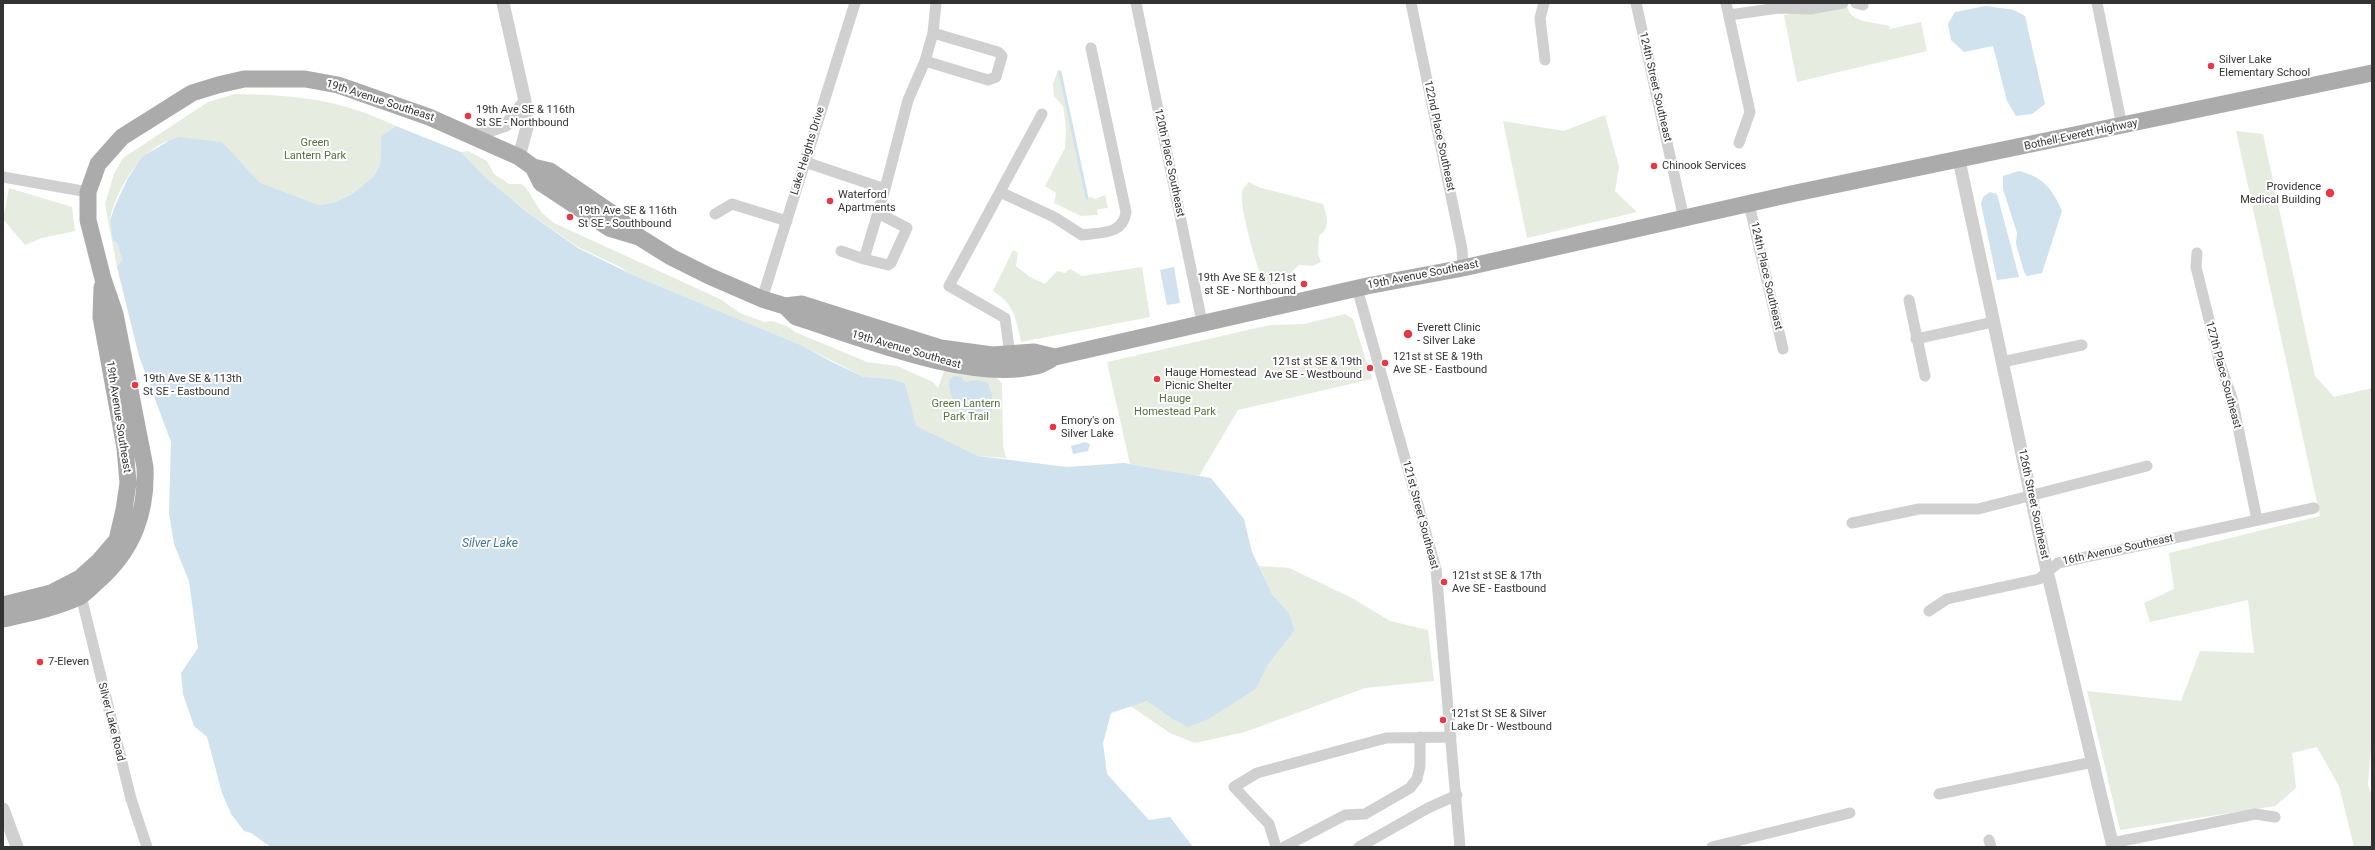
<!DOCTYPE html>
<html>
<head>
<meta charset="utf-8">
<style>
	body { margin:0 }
	#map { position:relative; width:2375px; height:850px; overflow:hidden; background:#fff; font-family:Roboto,sans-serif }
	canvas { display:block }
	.frame { position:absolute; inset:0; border:4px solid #333; pointer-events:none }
</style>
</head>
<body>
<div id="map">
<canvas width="2375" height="850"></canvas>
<div class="frame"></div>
</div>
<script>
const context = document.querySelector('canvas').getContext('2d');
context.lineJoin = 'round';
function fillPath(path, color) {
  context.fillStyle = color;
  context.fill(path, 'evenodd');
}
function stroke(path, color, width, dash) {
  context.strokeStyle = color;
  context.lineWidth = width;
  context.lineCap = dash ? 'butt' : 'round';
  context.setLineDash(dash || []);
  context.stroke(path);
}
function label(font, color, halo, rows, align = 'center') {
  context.font = font + ' Roboto,sans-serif';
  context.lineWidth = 4;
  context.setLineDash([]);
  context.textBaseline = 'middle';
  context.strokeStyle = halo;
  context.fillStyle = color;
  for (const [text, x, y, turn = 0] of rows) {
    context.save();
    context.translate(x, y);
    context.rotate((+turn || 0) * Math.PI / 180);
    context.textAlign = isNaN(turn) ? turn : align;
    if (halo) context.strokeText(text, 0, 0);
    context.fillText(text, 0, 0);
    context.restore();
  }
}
fillPath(new Path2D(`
	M1847,5C1850,24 1872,21 1889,26L1890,29L1921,22L1927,51L1797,82L1784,15Z
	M1058,70L1060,72L1087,198L1092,197L1095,199L1105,195L1108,208L1097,209L1098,215L1081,216L1054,203L1056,193L1045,186L1065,148L1066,128L1063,106L1054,96L1053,84Z
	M235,94C297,95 339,99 396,126L381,136L380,165L374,176L352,194L336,202L319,205L273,188C258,189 251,171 241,163C236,158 228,155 222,152C191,135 170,131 143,158C129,171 113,200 110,220C110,226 113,234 113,241L117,243L122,260L117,267L105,204L114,174L123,158L208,102Z
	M1605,115L1619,167L1615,191L1637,212L1527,238L1503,121L1564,131Z
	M2236,131L2263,134L2315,376L2334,397L2372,388V738L2368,784L2372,797V847H2354L2339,786L2317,747L2292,753L2296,788L2275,806L2120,830L2087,691L2181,701L2200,651L2254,653L2248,600L2150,622L2144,603L2174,589L2169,553L2320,516Z
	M468,151L487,161L494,174L509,184H521L526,188L542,213L554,223L720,299L740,313L764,322L772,321L789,327L795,332L867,362L897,366L933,382L938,388L945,368L993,375L1002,383L1003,445L1006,458L978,456L915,426L905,383L892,379L864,377L803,346L630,274L622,268L578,247L530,214L484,176L461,152Z
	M1249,182L1258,187L1323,204C1327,217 1331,227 1319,236L1318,254L1321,262L1313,266L1299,265L1280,283L1269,285L1263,282C1257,267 1239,207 1242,192C1243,188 1247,184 1249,182Z
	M9,188L72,207L75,231L42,238L25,245L3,219Z
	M1013,250L1018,253L1016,266L1030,277L1045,284L1057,271L1065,273L1070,269L1082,276L1142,267L1150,317L1021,342C1016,318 1014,304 993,291Z
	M1345,314L1353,319L1372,379L1238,410L1199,476L1130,464L1107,362L1270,325L1304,324Z
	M1259,566L1289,568L1352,598L1390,621L1428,630L1434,681L1365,688L1245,732L1195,743L1170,733L1129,705L1148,701L1171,718L1232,703L1256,689L1268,665L1295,630L1289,613L1272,594Z`), '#e6ecdf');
fillPath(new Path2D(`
	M1986,6L2014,10L2025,16L2045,104L2032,114L2016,116L2007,101L1993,46L1964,52L1951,40L1948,24L1955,12Z
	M396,126L461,152L484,176L527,212L578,248L635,276L803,346L834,363L864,377L892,379L905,383L916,426L978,456L1067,467L1124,463L1211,478L1244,519L1252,552L1272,594L1289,613L1295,630L1268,665L1256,689L1208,719L1188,727L1171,718L1147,701L1111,713L1103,743L1107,774L1149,820L1170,817L1193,847H271L251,833L244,831L231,814L222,793L207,737L194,726L183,694L181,673L198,648L189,581L174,544L169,513L171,442L139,356L117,267L122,260L117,243L113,241L110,221L114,208L128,178L142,157L170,140L179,137L222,142L260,183L319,205L336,202L352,194L374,176L380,165L381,136Z
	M2019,171C2043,177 2052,188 2062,211L2042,273L2027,276L2024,272L2016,244L2017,233L2003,189V176Z
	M1990,192L1997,194L2019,277L1997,280L1981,204L1983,197Z
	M1174,267L1180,303L1167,305L1160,270Z
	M954,376L961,377L965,382L977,380L988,383L992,395V410L988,414C962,415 950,407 949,380Z
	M1085,442L1090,444L1088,451L1073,454L1071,446Z`), '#cfe2ee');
stroke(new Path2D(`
	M1060,72L1087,198`), '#cfe2ee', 3);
stroke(new Path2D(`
	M1136,3L1202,322
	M1411,3L1462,249L1463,268
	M1544,3L1540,18L1545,60
	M1636,3L1684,219
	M1726,3L1750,112L1739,143
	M1856,3L1863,5V3
	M2097,3L2122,126
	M1729,15L1779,8L1810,9L1843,3
	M925,61L988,80L996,77L1002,56L998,52L933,33
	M805,162L885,189
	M3,177L88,192
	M1000,192L1054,217L1082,235C1101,232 1123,235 1126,212L1091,48
	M1749,204L1783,349
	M878,213L907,228L891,263L888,265L864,259L885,189L908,100L925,61L933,33L936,3
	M715,214L732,204L787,221
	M841,251L864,259
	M2197,253L2196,267L2220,364L2232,398L2257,520
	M1357,288L1436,569L1460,847
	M762,299L855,3
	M1909,300L1925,376
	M1916,339L1993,322
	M1010,355L1005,318L949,286L1042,114
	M2002,362L2082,345
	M1852,523L1919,509H1978L2147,466
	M81,596L131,799L147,847
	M1929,611L1947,599L2039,579L2058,563L2314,508
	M1939,794L2093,762
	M1989,840L1991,847
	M2112,843L2255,814L2275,817
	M1276,847L1269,824L1234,787L1257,773L1386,738L1451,737
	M1284,847L1345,815L1365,814L1410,788L1417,779L1420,766V737
	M1359,847L1428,808L1457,795
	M1712,847L1850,813`), '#d0d0d0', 11);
stroke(new Path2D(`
	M503,3L525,101L527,127L519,157
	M473,136L506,125L525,101
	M1959,160L2047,571L2113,847
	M3,809L17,847`), '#d0d0d0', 13);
stroke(new Path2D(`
	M533,167L550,171L616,216L639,237L671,257L709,276L762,299L785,306L802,304L941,348L992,355L1034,352L1055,357
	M785,306L796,317C862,338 969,382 1036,366C1042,365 1049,360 1055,357L1367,286L1463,268L1791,194L2372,73
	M3,605L51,593L80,578L99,561L117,540L124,510L128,483L125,448L101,317L102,287
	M3,619C29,613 55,608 79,597C86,593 92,586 98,581C133,550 147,513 145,467L115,314L103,279L88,220V192L98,164L122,137L192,93L218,85L244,79H305L338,85L429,117L519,157L533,167L541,183L609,228L639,237`), '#ababab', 17);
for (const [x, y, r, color] of [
	[2211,66,4,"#e63946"],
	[468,116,4,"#e63946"],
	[1654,166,4,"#e63946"],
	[2330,193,5,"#e63946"],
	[830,201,4,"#e63946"],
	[570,217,4,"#e63946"],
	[1304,284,4,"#e63946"],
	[1408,334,5,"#e63946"],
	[1385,363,4,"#e63946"],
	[1370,368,4,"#e63946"],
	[1157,379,4,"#e63946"],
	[135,385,4,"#e63946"],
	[1053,427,4,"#e63946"],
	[1444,582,4,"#e63946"],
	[40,662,4,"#e63946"],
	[1443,720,4,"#e63946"]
]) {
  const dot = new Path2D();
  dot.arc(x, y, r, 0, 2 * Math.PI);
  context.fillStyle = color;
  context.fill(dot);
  stroke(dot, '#fff', 1.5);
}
label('11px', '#333', '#fff', [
	["Silver Lake",2219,60],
	["Elementary School",2219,73],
	["19th Ave SE & 116th",476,110],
	["St SE - Northbound",476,123],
	["Chinook Services",1662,166],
	["Providence",2321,187,"right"],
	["Medical Building",2321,200,"right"],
	["Waterford",838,195],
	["Apartments",838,208],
	["19th Ave SE & 116th",578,211],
	["St SE - Southbound",578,224],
	["19th Ave SE & 121st",1296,278,"right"],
	["st SE - Northbound",1296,291,"right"],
	["Everett Clinic",1417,328],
	["- Silver Lake",1417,341],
	["121st st SE & 19th",1393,357],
	["Ave SE - Eastbound",1393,370],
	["121st st SE & 19th",1362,362,"right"],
	["Ave SE - Westbound",1362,375,"right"],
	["Hauge Homestead",1165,373],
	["Picnic Shelter",1165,386],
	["19th Ave SE & 113th",143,379],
	["St SE - Eastbound",143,392],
	["Emory's on",1061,421],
	["Silver Lake",1061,434],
	["121st st SE & 17th",1452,576],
	["Ave SE - Eastbound",1452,589],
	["7-Eleven",48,662],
	["121st St SE & Silver",1451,714],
	["Lake Dr - Westbound",1451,727]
], 'left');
label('11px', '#333', '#fff', [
	["124th Street Southeast",1655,87,77],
	["19th Avenue Southeast",380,101,18],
	["Bothell-Everett Highway",2081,135,-12],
	["122nd Place Southeast",1439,136,78],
	["Lake Heights Drive",808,151,-73],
	["120th Place Southeast",1169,163,78],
	["19th Avenue Southeast",1423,275,-11],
	["124th Place Southeast",1766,276,77],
	["19th Avenue Southeast",906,350,16],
	["127th Place Southeast",2223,375,75],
	["19th Avenue Southeast",118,417,81],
	["126th Street Southeast",2033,504,78],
	["121st Street Southeast",1420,515,75],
	["16th Avenue Southeast",2118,550,-12],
	["Silver Lake Road",111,722,76]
]);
label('11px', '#56703f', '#fff', [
	["Green",315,143],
	["Lantern Park",315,156],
	["Hauge",1175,399],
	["Homestead Park",1175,412],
	["Green Lantern",966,404],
	["Park Trail",966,417]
]);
label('italic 12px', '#3f7597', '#fff', [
	["Silver Lake",490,544]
]);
</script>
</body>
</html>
